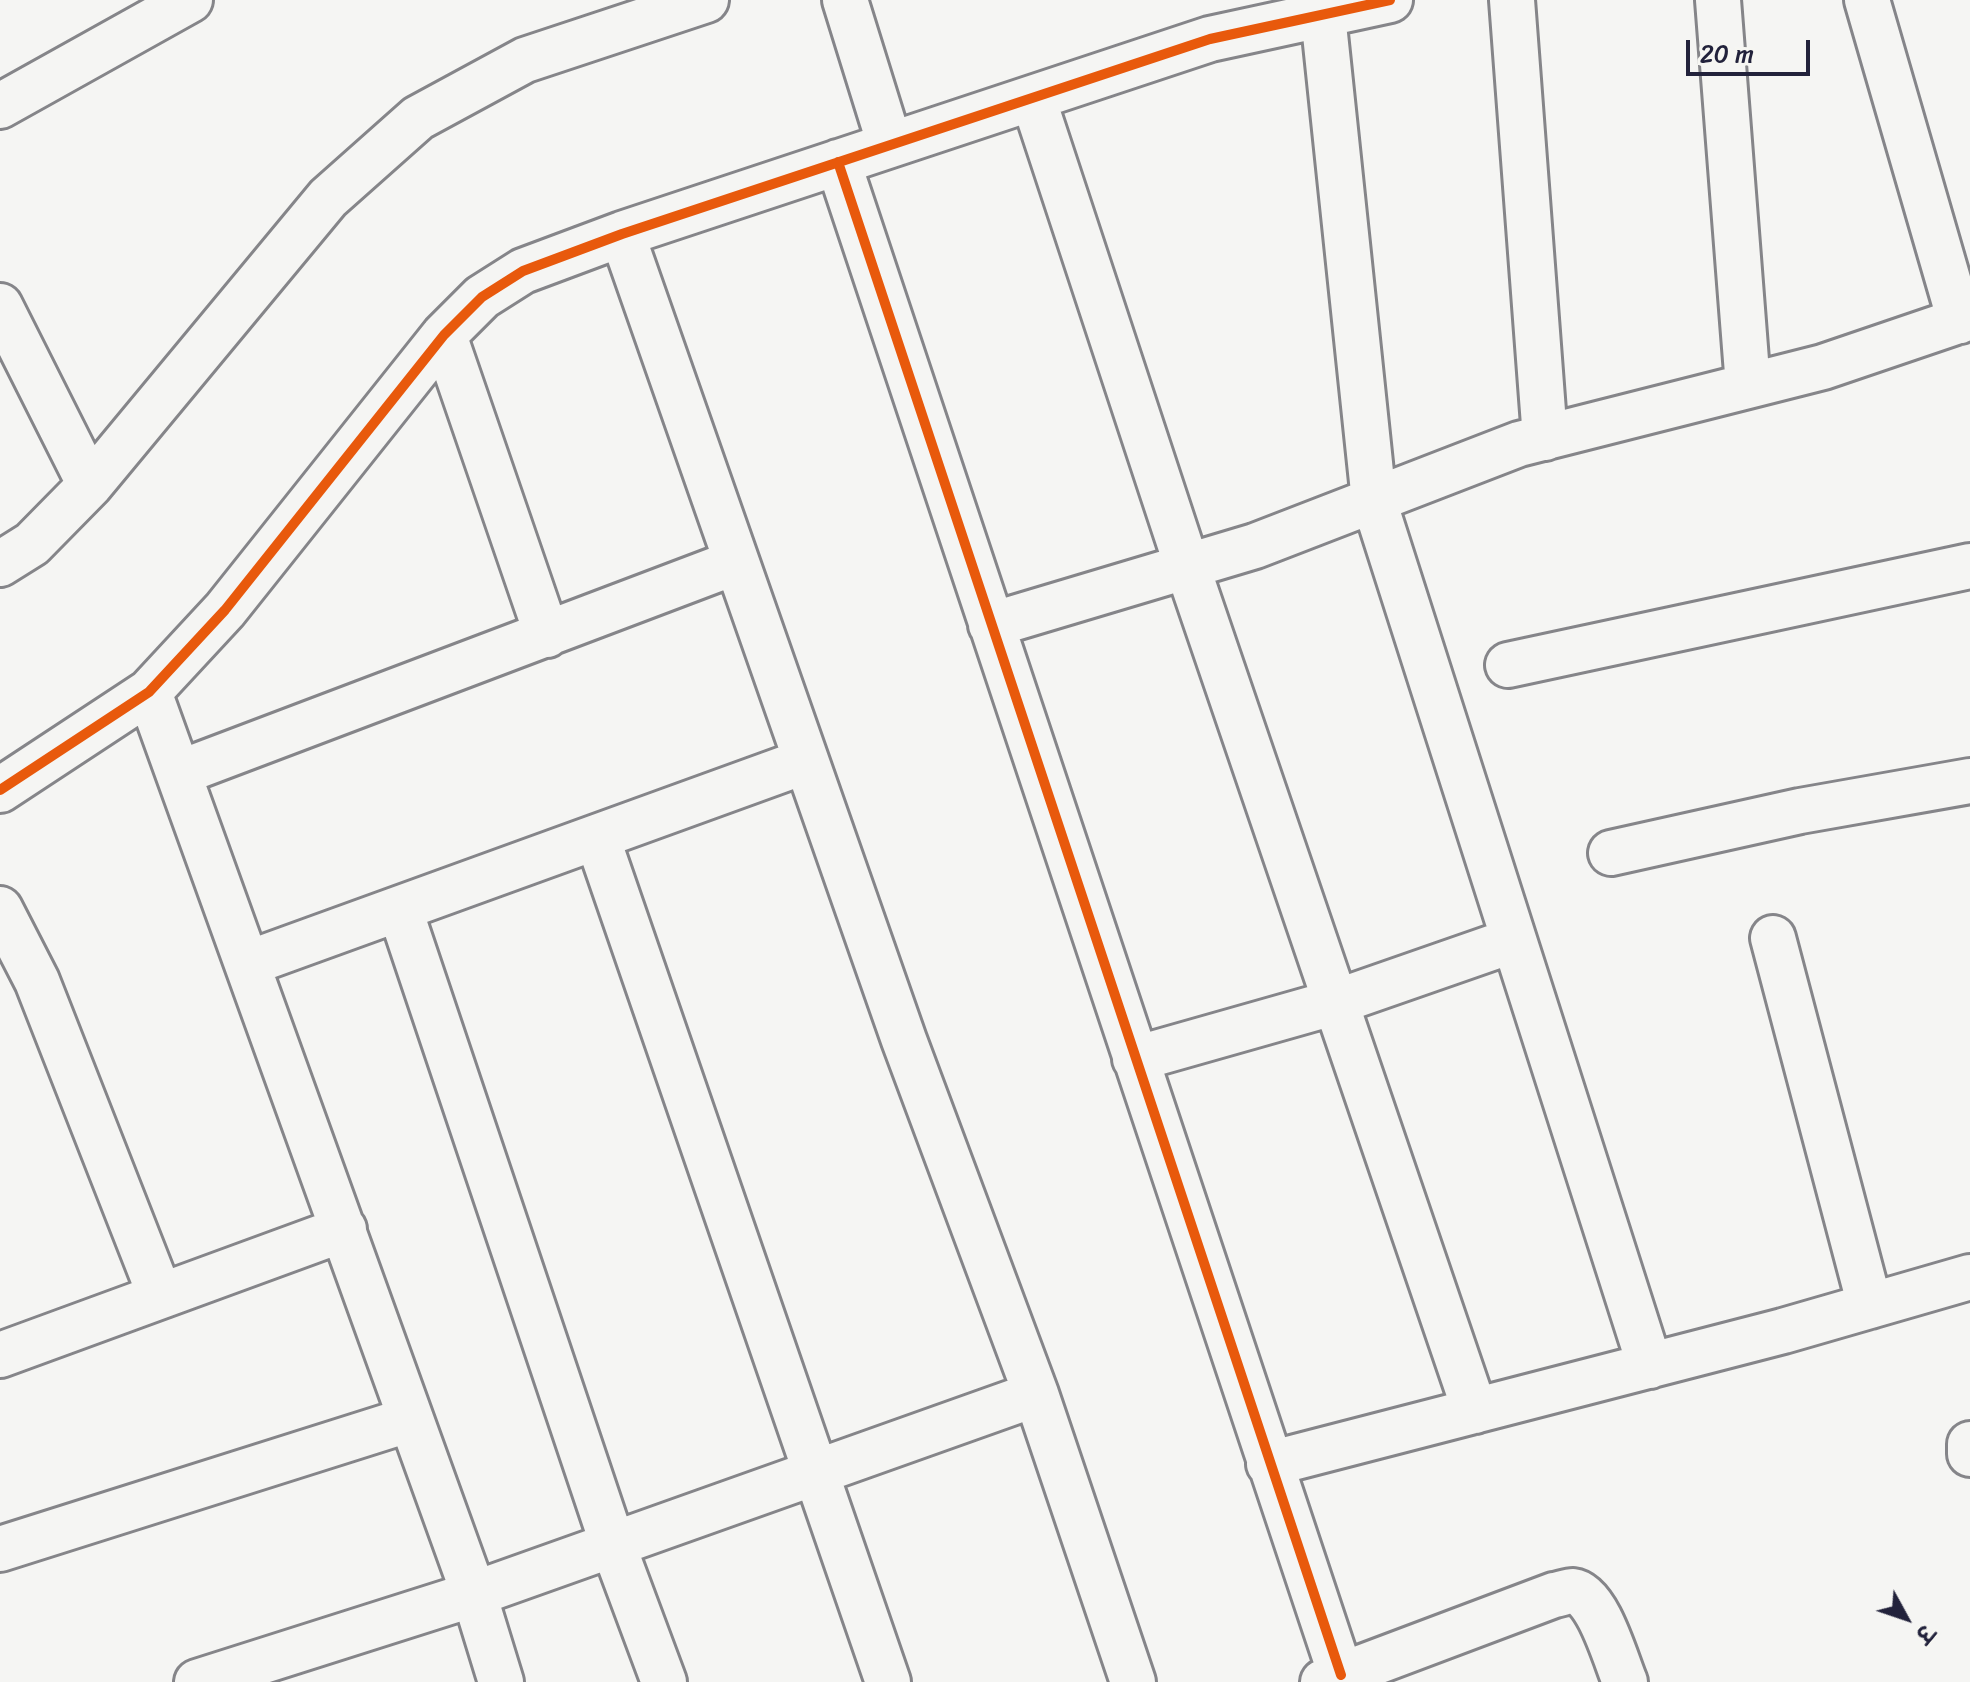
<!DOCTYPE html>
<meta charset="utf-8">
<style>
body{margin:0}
#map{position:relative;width:1970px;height:1682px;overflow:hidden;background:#f5f5f3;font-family:Sriracha,"Playpen Sans Deva",sans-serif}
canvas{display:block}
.north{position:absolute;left:1866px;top:1578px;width:80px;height:80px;-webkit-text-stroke:6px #f6f6f2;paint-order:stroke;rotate:130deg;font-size:22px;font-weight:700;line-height:32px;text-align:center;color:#22223b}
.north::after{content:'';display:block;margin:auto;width:28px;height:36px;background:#22223b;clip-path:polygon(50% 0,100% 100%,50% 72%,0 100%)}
.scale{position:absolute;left:1686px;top:40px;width:124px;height:36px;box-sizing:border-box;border:4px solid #22223b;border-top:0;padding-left:10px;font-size:24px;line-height:28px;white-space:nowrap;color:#22223b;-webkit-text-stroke:6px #f6f6f2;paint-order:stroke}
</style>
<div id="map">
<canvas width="1970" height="1682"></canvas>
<div class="north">उ</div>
<div class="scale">20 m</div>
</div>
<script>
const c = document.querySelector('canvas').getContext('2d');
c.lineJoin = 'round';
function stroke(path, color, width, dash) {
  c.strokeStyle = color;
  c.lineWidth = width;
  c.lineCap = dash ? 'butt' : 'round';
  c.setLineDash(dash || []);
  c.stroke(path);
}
const minor = new Path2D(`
 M845,0l45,145
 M1512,0l33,438
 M1718,0l30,386
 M1867,0l93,321
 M1323,15l51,486 276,865
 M1033,98l154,468 288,845
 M0,106l190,-106
 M838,162l503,1513
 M622,234l282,806 132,354 97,288
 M0,306l90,179
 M444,335l103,300
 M0,564l32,-20 58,-59 238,-287 90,-80 107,-58 181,-60
 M991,625l264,-79 264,-102 304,-77 147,-50
 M1508,665l462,-99
 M149,692l325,902 27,88
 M179,773l557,-211
 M0,790l149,-98 76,-82 219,-275 38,-38 41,-26 99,-37 588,-195 180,-39
 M597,837l291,845
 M1611,853l189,-42 170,-30
 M0,909l37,72 123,314
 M400,910l213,635 51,137
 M1773,938l97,368
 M249,963l557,-202
 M1135,1059l201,-57 178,-62
 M0,1355l344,-126
 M1970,1444v10
 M1269,1464l514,-133 187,-54
 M0,1549l411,-130
 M197,1682l277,-88 562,-200
 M1323,1682l231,-87c6,-1 14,-4 19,-4 25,3 43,70 52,91`);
stroke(minor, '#858589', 50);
stroke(minor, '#f5f5f3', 44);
stroke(new Path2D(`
 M838,162l503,1513
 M0,790l149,-98 76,-82 219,-275 38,-38 41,-26 99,-37 588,-195 180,-39`), '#e8590c', 10);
</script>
